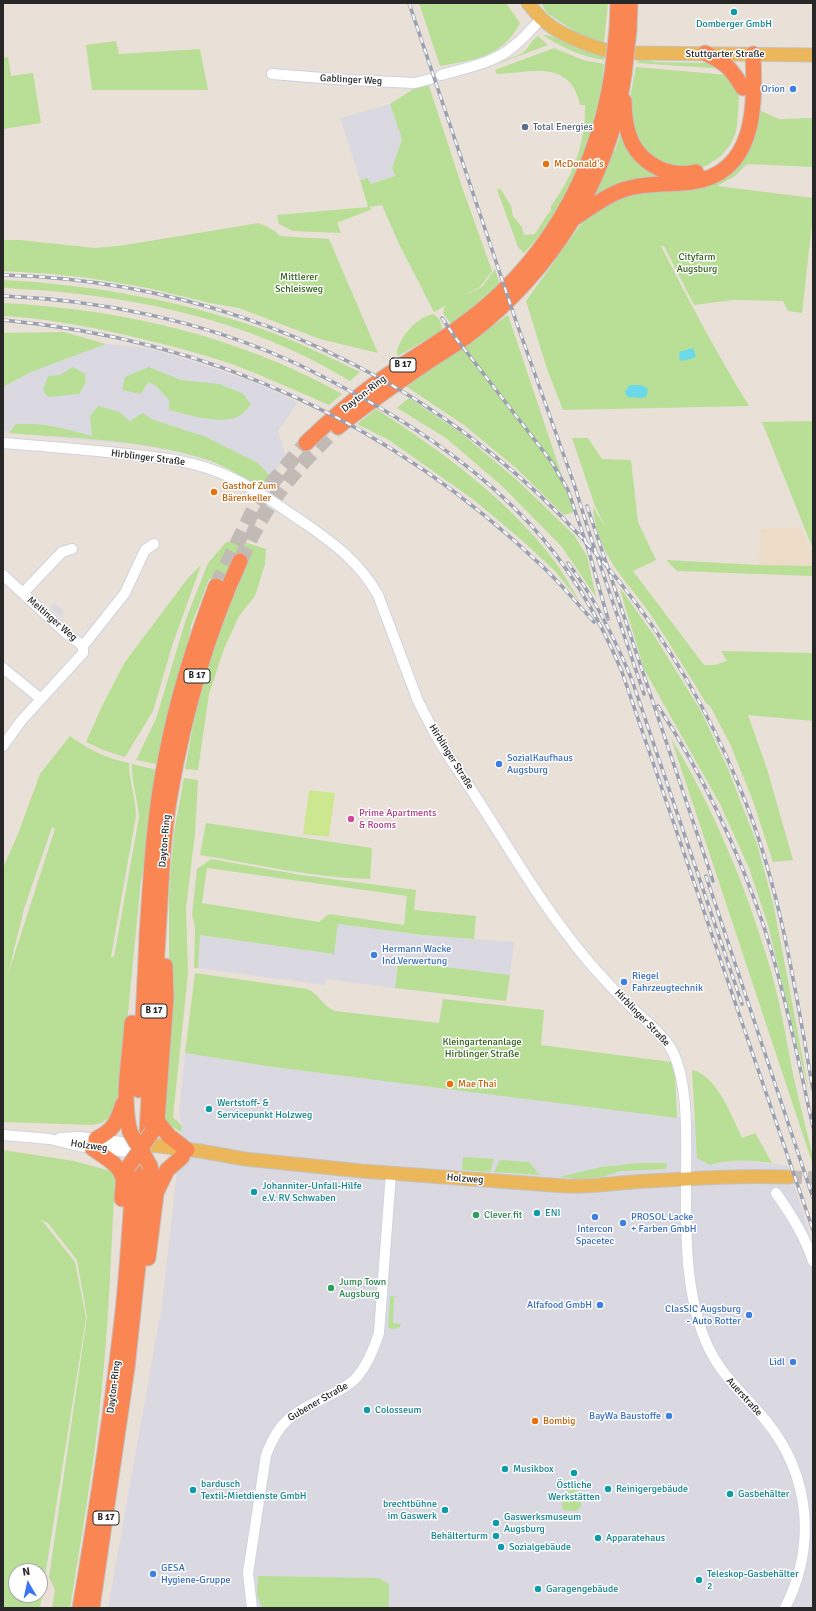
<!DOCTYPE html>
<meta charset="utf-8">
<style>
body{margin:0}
#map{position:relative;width:816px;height:1611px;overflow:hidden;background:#e9e0d8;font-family:Signika,sans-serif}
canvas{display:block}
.frame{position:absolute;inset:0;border:4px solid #272727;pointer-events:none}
.north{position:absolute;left:8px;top:1563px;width:40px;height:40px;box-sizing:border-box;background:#fff;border:1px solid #a9a9a9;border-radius:50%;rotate:351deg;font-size:11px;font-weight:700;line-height:16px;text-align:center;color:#272727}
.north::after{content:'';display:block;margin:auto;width:14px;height:18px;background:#3a75f4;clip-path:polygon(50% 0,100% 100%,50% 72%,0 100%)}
</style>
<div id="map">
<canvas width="816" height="1611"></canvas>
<div class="frame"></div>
<div class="north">N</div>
</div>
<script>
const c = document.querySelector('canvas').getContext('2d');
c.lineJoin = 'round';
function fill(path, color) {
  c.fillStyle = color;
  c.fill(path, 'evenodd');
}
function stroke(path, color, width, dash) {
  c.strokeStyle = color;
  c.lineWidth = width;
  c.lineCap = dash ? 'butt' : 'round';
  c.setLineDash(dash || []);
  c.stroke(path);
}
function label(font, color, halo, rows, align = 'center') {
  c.font = font + ' Signika,sans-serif';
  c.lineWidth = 3;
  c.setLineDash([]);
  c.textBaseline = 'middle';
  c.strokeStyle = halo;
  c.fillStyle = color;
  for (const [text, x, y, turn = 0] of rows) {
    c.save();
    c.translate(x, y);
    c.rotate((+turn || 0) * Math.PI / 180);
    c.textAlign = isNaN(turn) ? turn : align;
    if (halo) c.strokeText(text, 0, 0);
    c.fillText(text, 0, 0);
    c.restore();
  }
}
fill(new Path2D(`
 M390,104l12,35 -10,29 3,8 -24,8 -3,-6 -8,2 -20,-62z
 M106,344l41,4 51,15 55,19 45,20 -20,29 8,27 -16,18 -8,12 -27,-16 -24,-11 -33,-9 -39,-7 -130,-12 -6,-3v-43l28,-15z
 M54,603l11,9 -4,5 -11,-9z
 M338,924l85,11 91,7 -4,33 -113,-14 -2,27 -69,-9 -1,6 -127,-17 2,-33 134,19z
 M185,1053l88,14 423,53 2,38 12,7 11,-3 23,-2 44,6 25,79v363h-705l54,-303 20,-179 -3,-14z`), '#dad9e1');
fill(new Path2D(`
 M801,527l12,28v11l-54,-1 2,-36z`), '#ebdbc7');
fill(new Path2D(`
 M419,3h87l14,20c-17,34 -46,37 -80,43z
 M541,3h67l-4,40 -24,-8 -33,-22z
 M543,35c11,0 21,8 31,12 10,4 20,7 31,9l-1,4c-22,-3 -43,-13 -61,-25z
 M538,36l10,9 -51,19c6,-5 17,-6 25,-11 7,-4 9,-13 16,-17z
 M116,41l3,13 81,-5 8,41h-116l-6,-45z
 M554,48l29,12 21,4 -1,8h1l-9,54 -17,48 -8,10 -16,31 -19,26 -11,12 -6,-6 -21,-57 3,-2 11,18 2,10 9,11 2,8 11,-1 12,-19 4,-4v-5c22,-30 35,-63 34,-101h-5c-9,-45 -47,-33 -81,-31l-3,-1 -1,-3z
 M8,57l3,19 22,-3 8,50 -38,6v-71z
 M640,59l16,3 56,1 13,6 -88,-6z
 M636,67l91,8 12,14v6l-2,31 -2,9 -5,10 -9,11 -15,10 -15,3 -22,-2 -21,-12 -16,-26 -2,-13v-19z
 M747,71h3c-1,20 0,41 -5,61 -3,10 -9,21 -17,28 -29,28 -67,15 -101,24 -15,4 -28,12 -40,22l18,-39 10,-16 8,-25c3,10 6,21 14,30 30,32 84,25 103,-15 9,-21 7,-47 7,-70z
 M428,83l33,101 31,87 -12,16 -21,11 23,-11 13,-18 5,16 -17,15 -32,24 -8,-11 2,-7 -11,6 -35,-68 -17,-39 -13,2 3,2 -35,14 4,10 -48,-2 -14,-7 -2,-9 91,-8 -8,-27 8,-2 3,6 24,-8 -3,-8 10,-29 -12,-35 30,-19z
 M757,109l22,10 34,-1v49l-66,-3 -12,12 -18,10 96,12v17l-11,98 -14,-2 -5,-10 -50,-1 -39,5 -30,-59h-3c28,55 56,108 88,160l-186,4 -16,-41 -21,-68 60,-84 29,-20 99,-17z
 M259,223l16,8 5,5 49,3 49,114 -58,-14 -81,-31 -29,-5 -62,-15 -59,-10 -37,-4 -49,-3v-31h17l75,8 24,-2z
 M3,280c90,5 177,20 262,50 33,12 64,27 95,42l-10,9c-104,-64 -227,-88 -347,-93z
 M3,303c118,6 236,33 339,91l-13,11c-30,-13 -61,-27 -92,-39 -36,-13 -74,-22 -111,-31 -41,-9 -82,-17 -123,-19z
 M433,314c5,2 11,11 8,17l-43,25 -1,-2c1,-16 20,-37 36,-40z
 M508,315l66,197 -10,3 -48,-47 -52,-43 -60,-40z
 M64,332l42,12 -75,28 -28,15v-54z
 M73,367l12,7 1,8 -7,12 -31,3 -5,-7 5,-14 12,-1z
 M149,367l32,13 38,4 23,9 9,11c-2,3 -5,7 -8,9 -17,15 -55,1 -74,-3v-10l-13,-14 -8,-4 -7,12 -19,-4 3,-13z
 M409,398l52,35 57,48 56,54 13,21 9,41 -34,-50 -60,-61 -56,-48 -49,-30z
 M98,406l21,6 11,9 13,-8 8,6 55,18 52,26 12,13 -8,12c-16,-9 -33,-20 -51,-27 -60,-21 -138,-23 -202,-28l7,-9c26,-2 51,5 76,12l-2,-20z
 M376,409c66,42 133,91 180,154 9,13 16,26 24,39l-25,-31 -30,-28 -51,-43 -85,-60 -32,-16z
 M813,421v128l-51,-127z
 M572,438h16l14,21 29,1 7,62 18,38 -23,11 71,94h11l12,-4 -6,-10 92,2v68l-65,-6 19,54 26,91 -20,2 -20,-61 -23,-57 -20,-38 -4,-3c-18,-30 -36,-59 -55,-88 -26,-37 -54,-59 -58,-108l13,21 -11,-22z
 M226,542h18l22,7 -1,15 -10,32 -16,20 -15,33 -15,45 -11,76 -13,-1 13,-70 22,-68 28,-69 -14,-6 -12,29 -13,-6 -19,49 1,1 -35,135 -20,-4 20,-41 30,-100 22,-56z
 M666,560l93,5 54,1v10l-136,-5z
 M201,565l-28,78 -20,68 -28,46 -22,-7 -17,-8 17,-38 22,-42 63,-84z
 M621,589l34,48 46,74 27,58 29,75 17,63 36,190 -42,-172 -19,-57 -29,-64 -76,-135 -23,-76z
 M70,736c19,14 36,22 59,27 0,18 7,35 7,53l-25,141h3l25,-140c-1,-18 -8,-35 -7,-53l25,6 -9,78 -7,32 -18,184 -8,47 -6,7 -8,5 -9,2 -89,-3v-254l15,-34 22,-60zM52,827l3,2 -47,145 16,-65z
 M671,738c44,73 76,151 100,233 9,32 15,65 21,98 6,29 14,59 21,88v8z
 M184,778l14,2 -3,54 -9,74 2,66 -15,143 9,9 -1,6 -13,-8 -6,-7 7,-102v-124l5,-59z
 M206,823l166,25 -2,31c-57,-1 -114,-15 -170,-24z
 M211,859l90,16 115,15 -2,20 62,6 -2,23 -51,-4 -85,-11 -4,30 -134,-19 -2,33h-4l1,-40 -3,-14 5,-45zM207,868l200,28 -3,29 -75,-11 -10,8 -117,-19z
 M398,961l112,14 -4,26 -111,-13z
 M195,973l112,16c12,4 15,17 28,22l104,12 4,-24 101,11 -3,35 130,17 4,15 2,41 -404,-51 -88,-14z
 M692,1070c25,5 40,47 50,68l13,-5 17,30c-21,-3 -41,-4 -62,2l-13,-7z
 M3,1150l71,11 36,10 5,7c-4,72 -6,145 -14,217 -7,72 -20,142 -31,213h-18l3,-18 -6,-13 38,-260 -10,-57 -29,-37 -9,-4 5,4 31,39 11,56 -46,290h-37zM16,1571h24v24h-24z
 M463,1157l31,2 -4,13 -28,-2z
 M500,1160l29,2 11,13 -46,-3z
 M640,1163h27l-1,6 -45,2 -19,6 -24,2 -19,-2 42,-10z
 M391,1296l11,1h-8l-1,26 8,1 -1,3c-4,2 -9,3 -12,0l2,-29z
 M573,1489c9,2 8,11 8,18l-5,4 -12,-1 -2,-2v-10h4l1,-6z
 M258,1576l120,2 11,6v24h-127l-5,-13z`), '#b8df95');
fill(new Path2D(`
 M309,790l26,3 -6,44 -26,-3z`), '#cde791');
fill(new Path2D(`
 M693,348l3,8 -5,3 -11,2 -1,-9z
 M630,385h11l7,4 -1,6 -4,3 -16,-1 -2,-6z`), '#6cd9ea');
stroke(new Path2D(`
 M789,1177l24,1`), '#c2bbb5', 13, [13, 6]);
stroke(new Path2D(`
 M240,561c8,-17 16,-34 26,-50 20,-31 45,-58 72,-84
 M216,586l39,-79 17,-24 34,-40`), '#c2bbb5', 15, [15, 8]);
const minor = new Path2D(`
 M272,74l76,6 67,3 15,-4
 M441,75c24,-7 55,-12 74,-30 10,-8 18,-18 26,-26
 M3,443c38,3 76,6 114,10 40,4 79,7 115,25 26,12 50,30 74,46 30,21 54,39 72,71l40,106 18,35 15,24c42,59 76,124 121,181 17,23 37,44 58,65 13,13 30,25 40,41 22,35 15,111 16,152 0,43 1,89 15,130 14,43 39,60 66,93 44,55 49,125 18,186
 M3,575l63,58 17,13v7l-62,68 -18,25
 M23,593l39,-41 10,-3
 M83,646l42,-53 20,-43 9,-6
 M3,668l38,31
 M3,1135l47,4 28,7 51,6
 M60,1138l19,-1 51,6
 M776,1193c15,21 29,43 37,68
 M252,1608l-4,-35 18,-118c14,-37 28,-42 62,-59 10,-5 21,-10 29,-19 11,-13 17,-28 22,-44l12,-160`);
const major = new Path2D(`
 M528,3c4,5 8,10 13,15 15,15 44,26 64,32
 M637,53l176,2
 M151,1145l49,6 45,8 117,12 203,15c23,1 45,-2 67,-4 53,-3 104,-7 157,-5`);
const highway = new Path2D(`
 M617,29l1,-26
 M629,30l1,-27
 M705,53c22,11 25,14 38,35
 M624,101c0,14 2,29 8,42 12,23 39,35 64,29
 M576,217c14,-9 28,-20 44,-26 23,-9 48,-6 72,-9 65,-9 63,-78 61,-128
 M338,427c29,-24 60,-45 91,-66 12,-8 26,-16 38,-25 84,-64 142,-155 157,-261
 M306,443c22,-21 44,-41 69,-59 27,-20 56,-36 83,-56 86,-60 138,-151 154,-254
 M165,966l1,31 -9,124 12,15 18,14
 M139,1090c3,-52 6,-104 8,-156 4,-59 7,-119 19,-177 11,-59 29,-115 50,-171
 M130,1132c-9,-35 0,-73 2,-109
 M147,1132c4,-65 7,-131 11,-196 3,-47 4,-95 12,-141 14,-81 36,-160 70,-234
 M96,1139c18,-9 21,-17 27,-35
 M92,1148c11,8 29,17 31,31 1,6 -1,13 -1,20
 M156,1193l11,-23 15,-13
 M148,1258l8,-64 -6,-28
 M80,1608c17,-99 32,-198 43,-297 5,-49 8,-97 11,-146
 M92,1608l35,-240 12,-112 6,-90`);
stroke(minor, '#cdd3e0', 12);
stroke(major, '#c3c3c3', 15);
stroke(highway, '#c3c3c3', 17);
stroke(minor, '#fff', 10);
stroke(major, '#ecb75b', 13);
stroke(highway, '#f98653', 15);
const rail = new Path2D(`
 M409,3l107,318 58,163 14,45 56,165
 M3,275c328,9 614,210 737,513 40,96 55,200 73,302
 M3,296c96,4 195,24 283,63 28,12 55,27 82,42 59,33 115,73 161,122 40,43 71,96 93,149l191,558
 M442,318l13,19 96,124 17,29 21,62 19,67
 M3,320c209,20 388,102 540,247 18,17 34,36 51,55
 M587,506l126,375
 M568,563c27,35 47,76 64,117l110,324
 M658,706c45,69 80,143 106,221 21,65 34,133 49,200
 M706,876l107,322`);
stroke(rail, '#9ba1b1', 3.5);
stroke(rail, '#fff', 2, [6]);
const highwayBridge = new Path2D(`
 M612,74l5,-45
 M624,75l5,-45
 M130,1132l7,12
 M143,1145l9,-13
 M143,1153l7,13
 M128,1167l10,-14`);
stroke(highwayBridge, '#c3c3c3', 17, []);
stroke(highwayBridge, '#f98653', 15);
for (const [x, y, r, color] of [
 [734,12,4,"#0f9aa8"],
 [793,89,4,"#3f7fe0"],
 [525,127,4,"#5c6f8a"],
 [546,164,4,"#e8710a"],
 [214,492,4,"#e8710a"],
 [499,764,4,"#3f7fe0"],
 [351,819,4,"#d1479c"],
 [374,955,4,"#3f7fe0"],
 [624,982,4,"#3f7fe0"],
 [450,1084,4,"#e8710a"],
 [209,1109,4,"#0f9aa8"],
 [254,1192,4,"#0f9aa8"],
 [537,1213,4,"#0f9aa8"],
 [476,1215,4,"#2e9e5b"],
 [595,1217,4,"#3f7fe0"],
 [623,1223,4,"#3f7fe0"],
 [331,1288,4,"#2e9e5b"],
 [600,1305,4,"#3f7fe0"],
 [749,1315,4,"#3f7fe0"],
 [793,1362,4,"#3f7fe0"],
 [367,1410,4,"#0f9aa8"],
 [669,1416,4,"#3f7fe0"],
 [535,1421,4,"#e8710a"],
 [505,1469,4,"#0f9aa8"],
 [574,1473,4,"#0f9aa8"],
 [608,1489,4,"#0f9aa8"],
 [193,1490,4,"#0f9aa8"],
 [730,1494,4,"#0f9aa8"],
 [445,1510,4,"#0f9aa8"],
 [496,1523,4,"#0f9aa8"],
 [496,1536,4,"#0f9aa8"],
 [598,1538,4,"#0f9aa8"],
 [501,1547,4,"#0f9aa8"],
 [153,1574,4,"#3f7fe0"],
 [699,1580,4,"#0f9aa8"],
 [538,1589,4,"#0f9aa8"]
]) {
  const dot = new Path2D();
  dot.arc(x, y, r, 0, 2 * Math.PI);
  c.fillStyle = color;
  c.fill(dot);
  stroke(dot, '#fff', 1.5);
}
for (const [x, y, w] of [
 [403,365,26],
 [197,676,26],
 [154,1011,26],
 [106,1518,26]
]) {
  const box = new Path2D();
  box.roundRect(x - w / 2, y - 7, w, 14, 3);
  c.fillStyle = '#fff';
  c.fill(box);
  stroke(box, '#272727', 1);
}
label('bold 9px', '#272727', null, [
 ["B 17",403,365],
 ["B 17",197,676],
 ["B 17",154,1011],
 ["B 17",106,1518]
]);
label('10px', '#0d838f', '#fff', [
 ["Domberger GmbH",734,24,"center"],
 ["Wertstoff- &",217,1103],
 ["Servicepunkt Holzweg",217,1115],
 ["Johanniter-Unfall-Hilfe",262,1186],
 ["e.V. RV Schwaben",262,1198],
 ["ENI",545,1213],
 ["Colosseum",375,1410],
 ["Musikbox",513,1469],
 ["bardusch",201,1484],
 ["Textil-Mietdienste GmbH",201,1496],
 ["Östliche",574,1485,"center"],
 ["Werkstätten",574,1497,"center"],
 ["Reinigergebäude",616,1489],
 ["Gasbehälter",738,1494],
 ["brechtbühne",437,1504,"right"],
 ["im Gaswerk",437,1516,"right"],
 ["Gaswerksmuseum",504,1517],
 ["Augsburg",504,1529],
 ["Behälterturm",488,1536,"right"],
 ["Apparatehaus",606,1538],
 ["Sozialgebäude",509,1547],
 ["Teleskop-Gasbehälter",707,1574],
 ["2",707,1586],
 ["Garagengebäude",546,1589]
], 'left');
label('10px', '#272727', '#fff', [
 ["Stuttgarter Straße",725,54],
 ["Gablinger Weg",351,80,3],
 ["Dayton-Ring",364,394,-38],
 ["Hirblinger Straße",148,458,7],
 ["Meitinger Weg",52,619,41],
 ["Hirblinger Straße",451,757,58],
 ["Dayton-Ring",165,841,-85],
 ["Hirblinger Straße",642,1018,46],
 ["Holzweg",89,1146,8],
 ["Holzweg",465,1179,4],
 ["Dayton-Ring",114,1387,-83],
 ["Auerstraße",744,1397,48],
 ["Gubener Straße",318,1402,-30]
]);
label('10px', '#366cbe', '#fff', [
 ["Orion",785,89],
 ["SozialKaufhaus",507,758,"left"],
 ["Augsburg",507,770,"left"],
 ["Hermann Wacke",382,949,"left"],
 ["Ind.Verwertung",382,961,"left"],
 ["Riegel",632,976,"left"],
 ["Fahrzeugtechnik",632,988,"left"],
 ["PROSOL Lacke",631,1217,"left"],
 ["+ Farben GmbH",631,1229,"left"],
 ["Intercon",595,1229,"center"],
 ["Spacetec",595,1241,"center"],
 ["Alfafood GmbH",592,1305],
 ["ClasSIC Augsburg",741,1309],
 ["- Auto Rotter",741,1321],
 ["Lidl",785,1362],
 ["BayWa Baustoffe",661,1416],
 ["GESA",161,1568,"left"],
 ["Hygiene-Gruppe",161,1580,"left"]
], 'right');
label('10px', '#4e5e75', '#fff', [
 ["Total Energies",533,127]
], 'left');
label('10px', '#c56008', '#fff', [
 ["McDonald's",554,164],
 ["Gasthof Zum",222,486],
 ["Bärenkeller",222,498],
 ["Mae Thai",458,1084],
 ["Bombig",543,1421]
], 'left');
label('10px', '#32601b', '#fff', [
 ["Cityfarm",697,257],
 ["Augsburg",697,269],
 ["Mittlerer",299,277],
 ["Schleisweg",299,289],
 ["Kleingartenanlage",482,1042],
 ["Hirblinger Straße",482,1054]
]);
label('10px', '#b23c85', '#fff', [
 ["Prime Apartments",359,813],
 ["& Rooms",359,825]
], 'left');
label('10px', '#27864d', '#fff', [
 ["Clever fit",484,1215],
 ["Jump Town",339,1282],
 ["Augsburg",339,1294]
], 'left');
</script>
